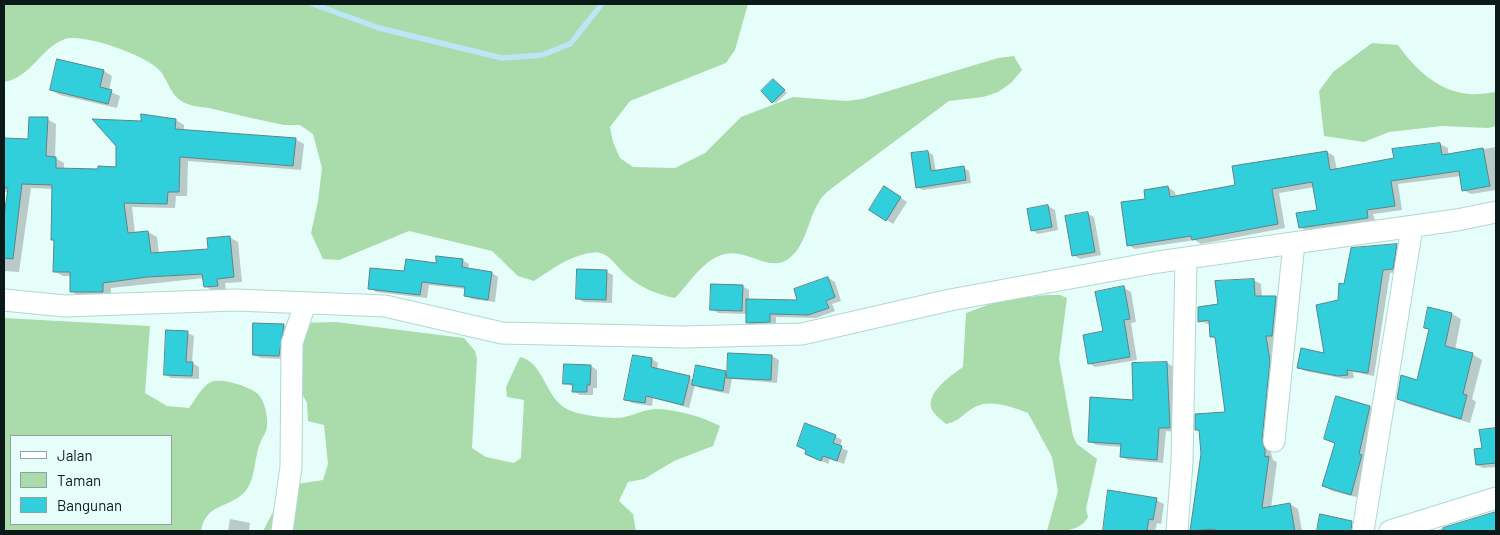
<!DOCTYPE html>
<style>
body{margin:0}
#map{position:relative;width:1500px;height:535px;overflow:hidden;background:#e6fefa;font-family:Barlow,sans-serif}
canvas{display:block}
.frame{position:absolute;inset:0;border:5px solid #0b1a18;pointer-events:none}
.legend{position:absolute;left:10px;top:435px;width:162px;height:90px;box-sizing:border-box;background:#e6fefa;border:1px solid #8ea3a0;margin:0;padding:6px 9px;list-style:none;font-size:15px;color:#0b1a18}
.legend li{display:flex;align-items:center;gap:10px;height:25px}
.legend b{width:25px;border:1px solid #8ea3a0}
</style>
<div id="map">
<canvas width="1500" height="535"></canvas>
<div class="frame"></div>
<ul class="legend">
<li><b style="height:6px;background:#fff"></b>Jalan</li>
<li><b style="height:14px;background:#aadbab"></b>Taman</li>
<li><b style="height:14px;background:#30cfdb"></b>Bangunan</li>
</ul>
</div>
<script>
const c = document.querySelector('canvas').getContext('2d');
c.lineJoin = 'round';
function fill(path, color) {
  c.fillStyle = color;
  c.fill(path, 'evenodd');
}
function stroke(path, color, width, dash) {
  c.strokeStyle = color;
  c.lineWidth = width;
  c.lineCap = dash ? 'butt' : 'round';
  c.setLineDash(dash || []);
  c.stroke(path);
}
fill(new Path2D(`
 M4,4h744l-13,46 -9,13 -96,38 -20,26 3,15 7,16 13,9 42,1 30,-15 36,-36 52,-20 53,4 16,-2 136,-41 16,-2 8,14 -11,13 -13,9 -15,5 -34,4 -117,87c-5,4 -10,8 -13,14 -12,18 -13,48 -34,59 -19,10 -43,-16 -66,-5 -18,7 -31,29 -44,42 -17,-3 -36,-11 -49,-23 -17,-16 -19,-29 -48,-19 -16,5 -30,16 -44,25l-16,-5 -26,-25 -83,-20 -70,29 -16,-1 -12,-26 7,-32 4,-33 -9,-34 -13,-9h-16c-25,-5 -50,-11 -75,-17 -8,-1 -19,-2 -26,-6 -12,-6 -15,-21 -22,-30 -12,-16 -77,-39 -96,-33 -25,9 -34,39 -61,43z
 M1372,43l26,2c17,24 40,46 71,49 8,1 19,-1 27,-2v34l-8,2 -46,-2 -53,6 -25,10 -40,-6 -5,-45 14,-19z
 M1047,295h13l7,3 -8,61 14,77 4,8 20,15 -11,50 2,8c-8,15 -26,14 -41,14l11,-40 -6,-34 -24,-44c-17,-7 -41,-16 -58,-3 -9,6 -12,12 -24,14 -4,-4 -9,-7 -12,-11 -13,-17 16,-37 29,-46l3,-54 35,-13z
 M4,318l146,8 -5,67 22,13 22,2c6,-8 13,-22 22,-26 10,-5 40,5 47,12 7,7 10,24 9,33 -1,6 -4,9 -6,14 -7,15 -5,35 -14,48 -14,20 -41,12 -46,42h-197zM171,436v88h-160v-88z
 M336,322l128,16 11,13 2,8 -5,89 14,9 28,6 7,-5 3,-58 -17,-3 -1,-10 14,-30c24,5 25,41 47,52 10,6 46,11 57,8 11,-2 21,-8 33,-8 21,1 44,7 63,17l-7,20 -39,15 -30,18 -16,3 -9,19 14,13 3,17h-373l11,-21 13,-11 10,-15 26,-4 5,-16 -4,-39 -16,-4 -1,-18 -12,-22 4,-58z`), '#aadbab');
fill(new Path2D(`
 M104,71l8,5 -3,15 11,5 -3,12 -57,-13 -9,-5z
 M776,82l11,11 -11,10 -3,-1z
 M143,116l33,4 8,5v6l111,8 9,5 -3,26 -113,-9 -1,35h-11l-1,12 -43,-1 3,27 13,-2 9,5 2,17 50,-4 20,-13 9,5 4,40 -17,1 1,7 -13,1 -8,-5 -1,-8 -93,10v8h-32l-8,-5v-15h-8l-9,-5 1,-29 -3,-2 1,-51 -22,-1 -12,84 -15,-1v-46l5,-33h-5v-52l25,1 18,-22 9,5 -1,34 9,5v6l35,1 18,-2 25,-46z
 M1440,144l8,4v7l48,-8v43l-25,4 -8,-4 -2,-14 -63,8 4,26 -29,4 2,7 -68,10 -7,-4 18,-16 -3,-24 -36,6 6,35 -84,16 -6,-4 -60,9 -7,-4 18,-45 22,-13 7,5 1,5 61,-11 90,-34 7,4 3,14 58,-11 14,-11z
 M928,152l5,3 3,17 28,-4 5,3 2,12 -48,7 -6,-3z
 M891,191l16,11 -14,22 -22,-14z
 M1048,206l7,4 3,20 -20,4 -6,-4z
 M1088,214l6,3 7,38 -21,4 -7,-4z
 M1396,245l7,4 -4,23 -9,1 -16,103 -21,-4 1,6 -8,1 -41,-8 -7,-4 28,-12 19,-70z
 M462,260l7,4 -1,5 24,4 6,4 -3,25 -23,-3 -7,-4 1,-6 -37,-4 -2,13 -51,-6 -6,-4 35,-15z
 M607,272l6,3 -1,28 -28,-1 -7,-4z
 M828,278l7,4 6,19 -9,3 3,7 -19,7 -40,-1v8l-23,1 -6,-4v-8l-29,-1 -6,-4 30,-23 7,4v10l50,1z
 M1253,280l8,4 1,13h14l8,5 -4,38h-7l4,26 -8,79 4,15 4,2 -6,46 19,-4 8,5 4,22h-111l11,-77 -1,-22 -5,-3 31,-16 -11,-74 -5,-3 -1,-11 -10,-4z
 M1124,288l7,4 5,30 -5,1 6,37 -42,7 -6,-4z
 M1429,309l23,5 9,5 -6,31 17,4 10,6 -10,39 4,3 -6,21 -62,-19 -10,-6 20,-17 12,-51 -5,-2z
 M283,325l7,4 -4,30 -25,-1 -7,-3z
 M187,333l7,3 -2,27 7,4v12l-28,-1 -6,-4z
 M772,356l7,4 -2,23 -45,-4 -3,15 -29,-6 -5,-3 -6,23 -36,-10 -1,8 -20,-3 -7,-4 27,-40 6,4 -1,6 38,11 2,-13 32,7z
 M1167,363l7,4 2,65 -10,-1 -3,32 -35,-3 -6,-3v-10l-26,-2 -7,-4 45,-40z
 M591,366l6,4v18h-4v7h-13l-7,-4 1,-4 -10,-4z
 M1337,398l33,9 8,5 -18,86 -28,-7 -8,-5 11,-42 -10,-5z
 M1496,429v38l-13,1 -6,-3 6,-16 -2,-18z
 M835,436l7,4 -2,7 8,4 -4,13 -14,-5 -2,5 -22,-10 1,-4z
 M1109,492l47,8 8,4 -3,20 -4,-1 -2,8h-51z
 M1496,512v19h-61z
 M1321,516l25,5 7,4 -2,6h-33z
 M230,519l20,4 -1,8h-21z`), '#0003');
stroke(new Path2D(`
 M313,4l66,24 123,30 40,-3 28,-11 32,-40`), '#bae6f5', 5.5);
const building = new Path2D(`
 M57,59l47,11 -4,17 12,3 -4,14 -58,-14z
 M773,79l12,11 -13,13 -11,-12z
 M141,114l35,5 -1,10 121,9 -3,28 -113,-9 -1,35h-11l-1,12 -43,-1 4,30 20,-2 3,22 57,-4 -1,-11 23,-2 4,41 -17,2 1,7 -14,1 -2,-13 -55,3 -44,6v9h-33v-20h-17l1,-32h-3l1,-55 -30,-1 -9,75 -9,-1v-42l4,-28h-4v-50l24,1 1,-22h19l-2,39 10,1v11l42,1v-3l18,1v-21l-24,-27 49,2z
 M1440,143l2,12 41,-7 7,38 -28,5 -3,-20 -68,10 4,25 -28,4 1,8 -69,10 -3,-15 21,-3 -5,-28 -40,7 6,35 -86,16 -1,-4 -64,10 -6,-44 24,-3 -1,-9 24,-4 2,11 65,-12 -3,-19 95,-15 3,19 64,-12 -2,-9z
 M928,151l3,20 33,-5 2,14 -50,8 -5,-35z
 M884,186l17,11 -15,24 -17,-11z
 M1048,205l4,22 -21,4 -4,-22z
 M1088,212l7,40 -23,4 -7,-40z
 M1397,244l-4,25 -10,1 -15,103 -21,-3 1,5 -10,1 -41,-8 4,-20 23,5 -8,-48 22,-5 1,-17 5,1 7,-36z
 M436,256l27,3 -1,8 30,5 -4,28 -24,-4 1,-9 -43,-5 -2,13 -52,-6 2,-21 34,3 2,-12 30,4z
 M577,269l30,1 -1,30 -30,-1z
 M828,277l7,20 -9,4 3,7 -21,7 -38,-1v8l-24,1v-24l51,1 -3,-11z
 M1254,279l1,17h21l-4,40h-6l4,25 -8,79 3,10v7l4,-1 -7,52 28,-5 5,28h-78l-3,-2 -24,2 11,-77 -2,-24h-4v-16l30,-2 -10,-75h-5l-1,-17 -11,2v-15l20,-3 -3,-23z
 M711,284l32,1 -1,26 -32,-1z
 M1124,286l6,33 -6,1 6,37 -42,7 -5,-29 20,-4 -8,-39z
 M1428,307l24,6 -7,33 28,7 -10,41 4,1 -6,24 -64,-20 4,-24 16,5 12,-51 -5,-1z
 M253,323l31,1 -5,32 -26,-1z
 M166,330l22,1 -2,31h7l-1,14 -28,-1z
 M728,353l44,2 -1,25 -44,-2z
 M633,355l19,3 -1,9 39,9 -7,29 -37,-9 -1,7 -21,-3z
 M1167,362l3,66h-11l-2,32 -37,-3 1,-13 -33,-2 2,-45 43,3 -1,-37z
 M564,364l27,1 -1,20h-3v7h-15l1,-8h-10z
 M696,365l30,6 -3,20 -31,-6z
 M1336,396l34,10 -11,48 3,1 -11,40 -29,-9 13,-43 -11,-4z
 M805,423l31,12 -3,8 9,3 -5,15 -14,-5 -2,5 -16,-7 1,-4 -9,-4z
 M1496,428v35l-20,2 -2,-16 8,-1 -3,-18z
 M1108,490l49,8 -4,22 -4,-1 -2,12h-44z
 M1496,512v19h-53v-3z
 M1320,514l32,7 -1,10h-34z`);
fill(building, '#30cfdb');
stroke(building, '#5e8488', 1);
const minor = new Path2D(`
 M4,300l61,6 171,-6 149,6 117,27 182,4 118,-3 148,-34 208,-38 299,-42 39,-8
 M1274,441l20,-198
 M282,531l9,-64 1,-124 13,-39
 M1177,531l5,-69 4,-204
 M1363,531l49,-304
 M1390,531l106,-33`);
stroke(minor, '#b0d8d1', 23);
stroke(minor, '#fff', 21);
</script>
